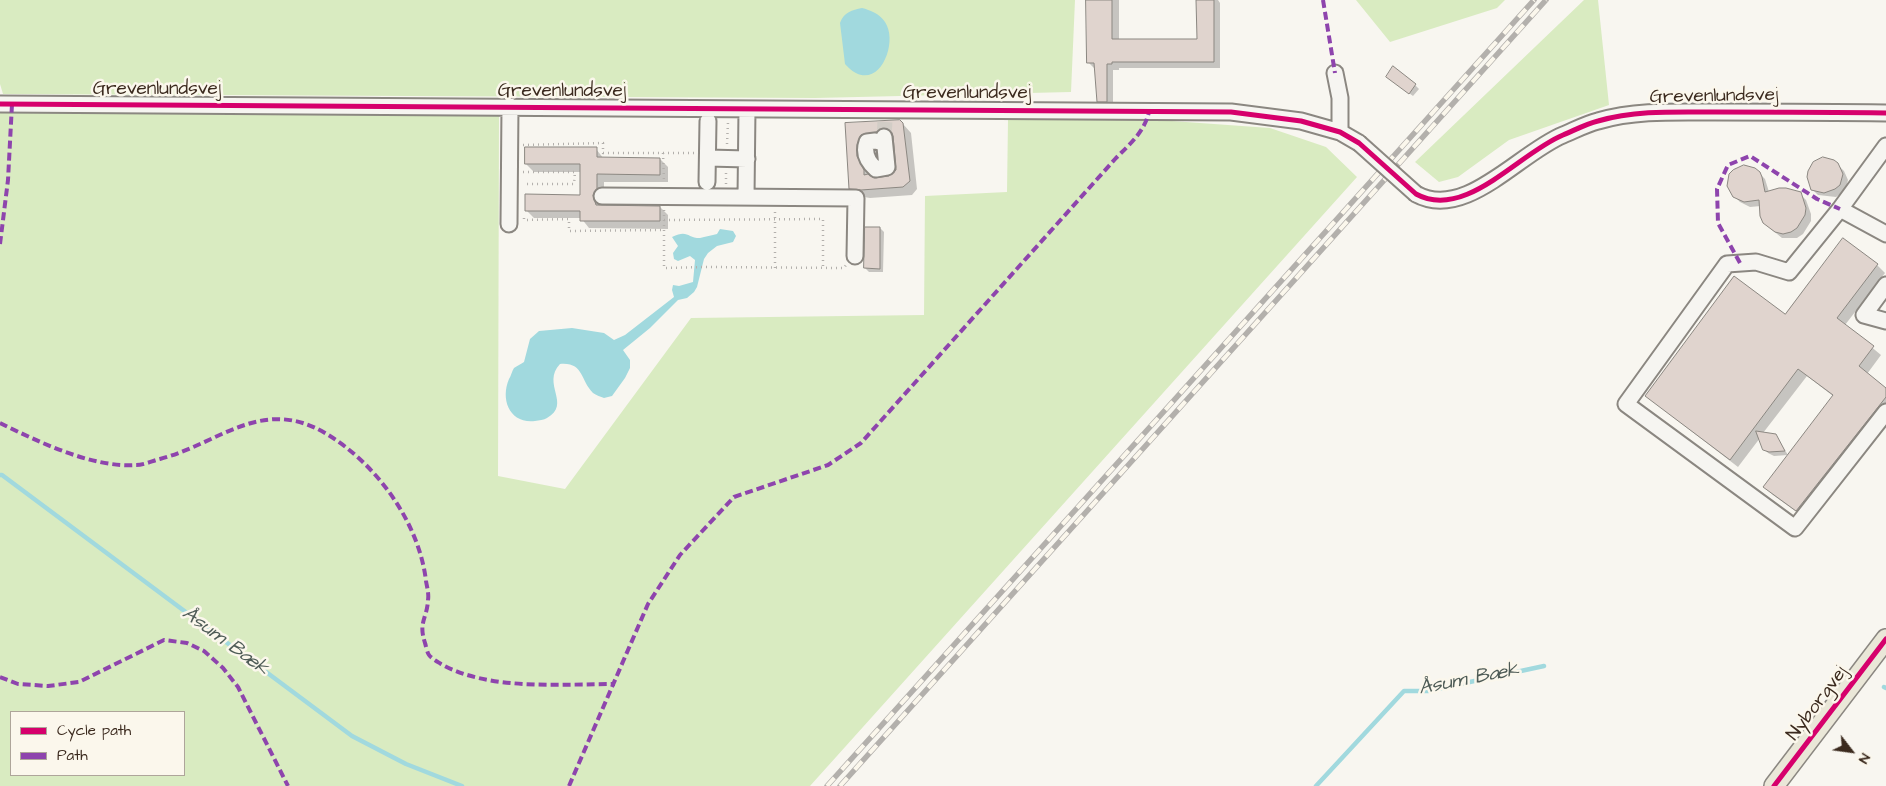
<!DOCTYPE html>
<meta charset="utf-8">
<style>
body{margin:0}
#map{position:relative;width:1886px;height:786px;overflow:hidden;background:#f8f6f0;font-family:"Architects Daughter",sans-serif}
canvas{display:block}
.legend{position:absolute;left:10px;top:711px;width:175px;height:65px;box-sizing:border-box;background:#fbf7ec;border:1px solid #aea59a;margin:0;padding:6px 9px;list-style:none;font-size:15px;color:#3b2a1e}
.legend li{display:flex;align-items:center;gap:10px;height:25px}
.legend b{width:25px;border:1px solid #aea59a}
.north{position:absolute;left:1826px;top:726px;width:50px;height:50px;-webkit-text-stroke:4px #fbf7ec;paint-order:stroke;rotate:120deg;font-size:14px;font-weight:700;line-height:20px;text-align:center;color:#3b2a1e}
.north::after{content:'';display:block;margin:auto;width:18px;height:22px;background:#3b2a1e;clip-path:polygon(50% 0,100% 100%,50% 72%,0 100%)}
</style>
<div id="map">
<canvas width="1886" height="786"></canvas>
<ul class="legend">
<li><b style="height:6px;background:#d6006c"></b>Cycle path</li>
<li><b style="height:6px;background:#8e44ad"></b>Path</li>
</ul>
<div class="north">N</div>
</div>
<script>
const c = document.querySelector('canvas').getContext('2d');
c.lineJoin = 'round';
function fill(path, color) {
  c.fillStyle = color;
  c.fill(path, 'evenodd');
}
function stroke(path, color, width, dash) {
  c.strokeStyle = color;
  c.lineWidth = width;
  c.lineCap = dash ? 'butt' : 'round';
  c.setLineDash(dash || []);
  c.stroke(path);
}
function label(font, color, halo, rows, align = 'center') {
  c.font = font + ' "Architects Daughter",sans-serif';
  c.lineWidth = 5;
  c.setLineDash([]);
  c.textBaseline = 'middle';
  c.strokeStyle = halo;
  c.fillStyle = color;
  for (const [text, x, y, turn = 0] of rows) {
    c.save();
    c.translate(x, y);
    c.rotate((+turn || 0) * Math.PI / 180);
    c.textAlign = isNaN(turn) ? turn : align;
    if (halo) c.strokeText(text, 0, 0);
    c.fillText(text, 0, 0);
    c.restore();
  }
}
fill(new Path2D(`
 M0,0h1075l-4,92 -256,6 -812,-4 -3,-10z
 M1356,0h149l-8,8 -107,34z
 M1584,0h14l11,105 -100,35 -51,37 -19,5 -24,-20z
 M42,111l457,4 -1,361 67,13 126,-171 233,-3 1,-119 82,-4 1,-72h150l112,8 56,19 31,30 -547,609h-810v-673zM11,712h173v63h-173z`), '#d9ebc1');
fill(new Path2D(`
 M862,8c8,2 18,6 23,14 15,22 -9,77 -40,42l-5,-41c4,-11 12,-13 22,-15z
 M720,229l13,2 3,5 -3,6 -16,4 -9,7 -4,6 -7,28 -3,5 -7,6 -9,2 -28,28 -27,22 7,10v8l-5,10 -13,18 -8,2c-3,-1 -8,-3 -11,-5 -13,-13 -9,-31 -33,-29 -19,20 12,40 -13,54 -3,2 -8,2 -12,3 -25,3 -35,-21 -26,-42 2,-3 3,-8 5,-11 3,-2 7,-4 10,-6l6,-23 9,-8 33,-3 32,5 10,7 11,-5 49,-38 -2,-7 1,-5 6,1 14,-4 2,-22 -5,-4 -12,5 -4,-2 -1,-6 5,-7 -6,-9c16,-8 15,1 28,1 5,-1 12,-3 17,-4z`), '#a1d9de');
fill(new Path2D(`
 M1087,0h32v40h79l-1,-40h21l2,3v65h-101v2h-6v38h-8l-7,-7 -2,-31 -7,-7z
 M1391,80l24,5 4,4 -6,7z
 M846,124h57l8,9 6,56 -5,6 -42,3 -12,-2 -8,-8zM891,135l4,1 2,36 -7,5 -12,3 -9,-3 -5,-13 9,-24z
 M596,149l8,10h56l8,8v15h-64v15l-4,7 1,3h59l8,8v14l-79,-1 -8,-10h-47l-8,-8 55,-14 1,-24h-48l-8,-8z
 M1837,164l7,7 4,9 -3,11 -9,6 -18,-2 -6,-6z
 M1755,169l10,10 4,13 31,2 6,6 5,14v7l-8,13 -6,4h-15l-11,-9 -10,-23 -11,1 -10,-5 -6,-6z
 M880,228l4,4 -1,40h-14l-4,-4z
 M1877,265l8,8 -40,52 36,30 -14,19 19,15v25l-81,104 -32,-23 -8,-8 68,-91 -26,-20 -44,57 12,2 13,20 -14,1 -6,-3 -4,-4 -4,-11 -22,29 -83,-64 -8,-7z`), '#0003');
stroke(new Path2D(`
 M0,475h2l350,261 54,28 56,22
 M1884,687l2,1
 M1316,786l88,-95h24l116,-25`), '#a1d9de', 4.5);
const building = new Path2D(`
 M1086,0h26v39h85l-1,-39h18v62h-102v2h-5v38h-10l-3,-39h-7z
 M1393,66l23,18 -7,10 -23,-17z
 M900,120l3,3 7,58 -7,6 -42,3 -12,-1 -4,-66zM883,128l5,1 5,7 3,34 -7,6 -15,2 -6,-4 -4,1v-5l-7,-14v-11l4,-10 15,-3z
 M525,147h72v10l63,1v17l-63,-1v15l-4,6 3,10 64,1v15h-80v-10h-55v-17l55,1v-31h-55z
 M1823,157l11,3 4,3 5,11 -3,11 -5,4 -11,4 -13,-3 -4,-13 1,-6 5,-9z
 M1744,165l11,3 5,4 2,5 3,15 14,-4h7l15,4 5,16 -1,7 -8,13 -6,4 -8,2 -8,-2 -12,-9 -3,-7 -1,-16 -15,2 -11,-5 -6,-11 2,-12 4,-4z
 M865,227h15v42l-16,-1z
 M1843,238l35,26 -41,54 37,28 -15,20 27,22v9l-90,114 -33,-24 70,-92 -35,-26 -68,91 -85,-64 89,-120 51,38z
 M1756,431l20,3 9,17 -16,1 -6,-2z`);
fill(building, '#e0d4ce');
stroke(building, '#8b8781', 1);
stroke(new Path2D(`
 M884,137l1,-16`), '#d2cdc6', 15, [15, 8]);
const minor = new Path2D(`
 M1335,73l5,25v34
 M0,104l1231,8 70,9 39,11 19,11
 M884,137l3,30 -11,2c-8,-7 -13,-16 -9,-27l8,-1 9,2
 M1886,146l-46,63 -51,63 -33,-10 -29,2 -101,140 169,124 91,-116
 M708,158l39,1
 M707,182l1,-61
 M1416,194c49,27 103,-41 147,-59 12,-5 23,-11 35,-14 38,-11 78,-9 117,-9 57,0 114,0 171,1
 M602,196l254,2 -1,58
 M746,197l1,-88
 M1840,209l46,25
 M509,224l1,-118
 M1886,285l-22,30 22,6`);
const major = new Path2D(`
 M1774,786l112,-147`);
stroke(minor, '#8b8781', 19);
stroke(major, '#8b8781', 22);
stroke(new Path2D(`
 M727,144l1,-22
 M523,145l80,-2v10h60l1,29
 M663,153h31
 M523,172h52l-1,12h-50
 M726,184v-12
 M664,210v58l41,-1 139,1 2,-3
 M775,212v56
 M524,218v2l45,-1v12l95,-1
 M664,220l159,-1v49`), '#b3b0ac', 2.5, [1, 4]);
stroke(minor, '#f6f5f1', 15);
stroke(major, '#eae7d8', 19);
const rail = new Path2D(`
 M827,786l707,-786
 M840,786l706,-786`);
stroke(rail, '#b3b0ac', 5.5);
stroke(rail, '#fbf7ec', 4, [11]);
const minorBridge = new Path2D(`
 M1359,143l57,51`);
stroke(minorBridge, '#8b8781', 19, []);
stroke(minorBridge, '#f6f5f1', 15);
stroke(new Path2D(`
 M1323,0l12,73
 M0,244l8,-64 4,-76
 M1740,263l-22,-40 -1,-34 11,-24 22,-9 67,43 23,10
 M0,423c39,19 92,45 136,42 8,0 16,-4 24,-6 60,-16 102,-63 165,-26 51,30 94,89 101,148 1,6 3,13 2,19 -1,19 -10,22 -3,43 1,3 2,9 4,12 2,3 9,7 12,9 48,27 120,20 174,20
 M0,677l18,7 30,2 31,-4 85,-42 23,3 17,8 19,17 15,19 50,99
 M569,786l79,-182 32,-49 54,-58 94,-32 33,-22 255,-285c15,-15 28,-26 33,-46`), '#8e44ad', 4, [8, 4]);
stroke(new Path2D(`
 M0,104l1231,8 70,9 39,11 19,11 57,51c49,27 103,-41 147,-59 12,-5 23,-11 35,-14 38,-11 78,-9 117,-9 57,0 114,0 171,1
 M1774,786l112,-147`), '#d6006c', 5);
label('19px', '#3b2a1e', '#fbf7ec', [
 ["Grevenlundsvej",157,90],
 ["Grevenlundsvej",562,92],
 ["Grevenlundsvej",967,94],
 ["Grevenlundsvej",1714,97,-1],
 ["Nyborgvej",1818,704,-53]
]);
label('italic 20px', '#4e5b56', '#fbf7ec', [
 ["Åsum Bæk",225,642,36],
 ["Åsum Bæk",1469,680,-11]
]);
</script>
